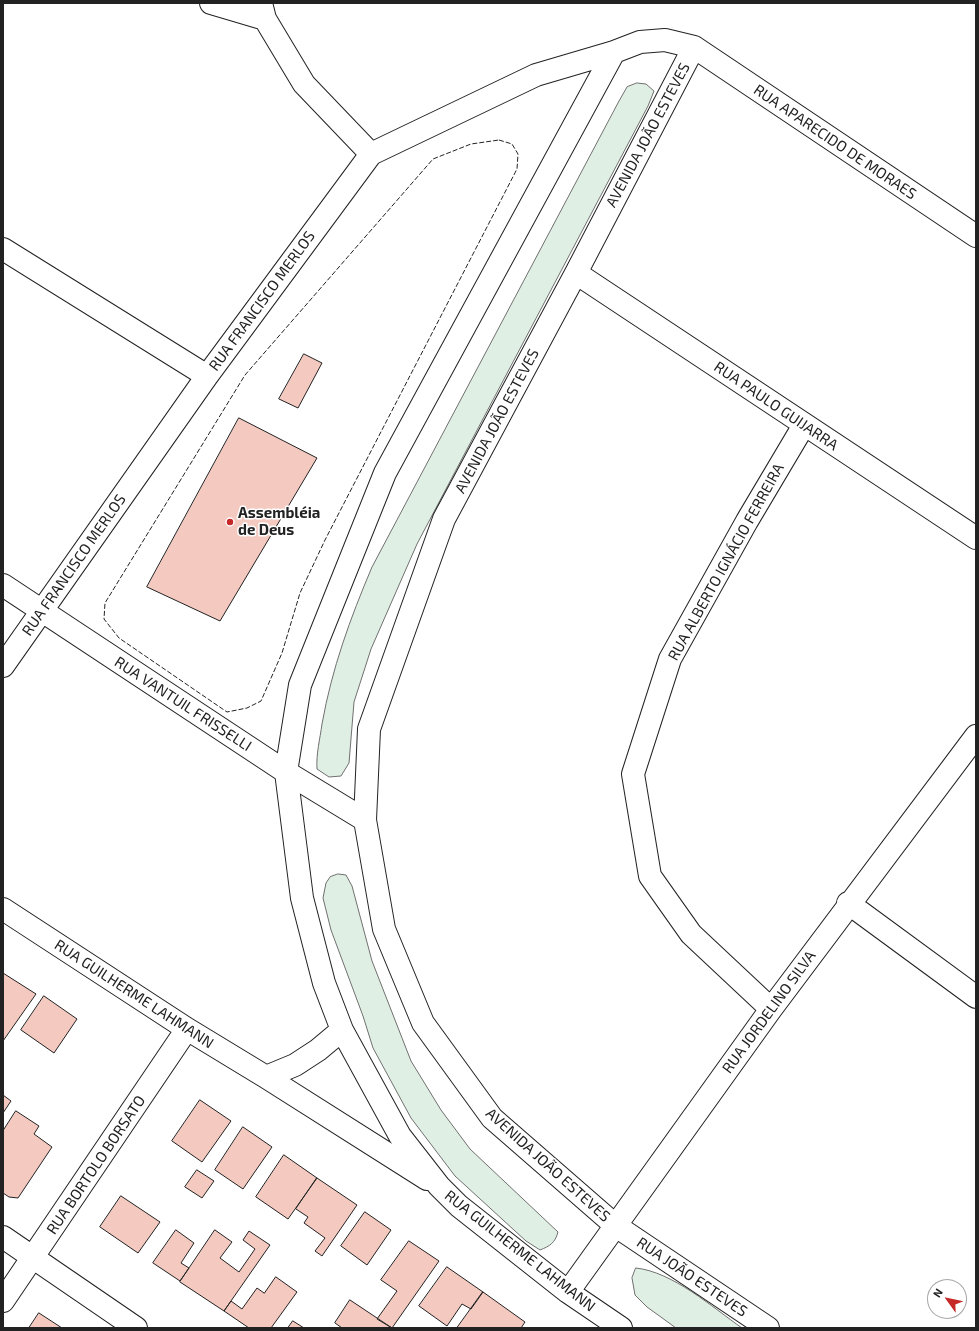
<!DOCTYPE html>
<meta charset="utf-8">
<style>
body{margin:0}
#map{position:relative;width:979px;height:1331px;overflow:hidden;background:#fff;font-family:"Exo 2",sans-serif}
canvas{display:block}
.frame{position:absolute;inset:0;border:4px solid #222;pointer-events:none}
.north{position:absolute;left:927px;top:1279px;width:40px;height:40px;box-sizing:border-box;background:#fff;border:1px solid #a7a7a7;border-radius:50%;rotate:303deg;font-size:11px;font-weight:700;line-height:16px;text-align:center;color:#222}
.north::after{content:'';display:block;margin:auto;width:14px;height:18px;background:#c62828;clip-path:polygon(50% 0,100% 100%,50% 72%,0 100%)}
</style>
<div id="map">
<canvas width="979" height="1331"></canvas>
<div class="frame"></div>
<div class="north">N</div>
</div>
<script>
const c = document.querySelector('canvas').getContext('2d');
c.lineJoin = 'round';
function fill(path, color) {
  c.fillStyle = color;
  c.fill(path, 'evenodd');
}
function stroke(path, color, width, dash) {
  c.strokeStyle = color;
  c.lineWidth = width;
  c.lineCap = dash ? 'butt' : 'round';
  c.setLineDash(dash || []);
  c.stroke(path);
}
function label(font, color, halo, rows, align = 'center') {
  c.font = font + ' "Exo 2",sans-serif';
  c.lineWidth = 3;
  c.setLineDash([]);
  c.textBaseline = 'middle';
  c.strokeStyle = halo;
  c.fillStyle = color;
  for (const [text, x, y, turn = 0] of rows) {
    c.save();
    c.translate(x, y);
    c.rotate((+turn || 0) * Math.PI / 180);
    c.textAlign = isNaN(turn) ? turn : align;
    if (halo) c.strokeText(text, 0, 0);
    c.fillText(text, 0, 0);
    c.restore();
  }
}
const green = new Path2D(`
 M637,83l9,1 8,7 -6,15 -231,438 -46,105 -17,53 -5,61 -8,13 -12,1 -12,-8c-1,-15 3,-30 5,-45 10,-56 28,-105 50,-157l247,-466 8,-14z
 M338,874l8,1 6,11 20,75 39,100 30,49 29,39 88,83c-3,11 -8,14 -18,18l-14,-9 -71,-65 -44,-58 -38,-70 -10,-32 -32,-86 -8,-32 3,-15 4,-6z
 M636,1268c37,4 76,39 106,60h-66l-29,-21 -12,-12 -3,-17z`);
fill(green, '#e0efe3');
stroke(green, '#6f6f6f', 1);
const building = new Path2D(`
 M304,354l18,9 -24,45 -19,-9z
 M239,418l78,40 -97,163 -73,-34z
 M3,973l33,21 -33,47z
 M44,996l33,23 -23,34 -33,-23z
 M3,1095l8,6 -8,12z
 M200,1100l31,21 -29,41 -30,-21z
 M16,1111l23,15 -5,8 18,13 -34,51 -9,-1 -6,-4v-62z
 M243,1127l29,20 -29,42 -28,-19z
 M284,1155l33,23 -29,41 -32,-22z
 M197,1170l17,11 -12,17 -17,-11z
 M317,1178l40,27 -35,51 -7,-5 10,-13 -21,-15 4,-6 -12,-8z
 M121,1196l39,26 -22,31 -38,-26z
 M365,1212l26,18 -24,35 -26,-19z
 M176,1230l18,13 -13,20 8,5 -9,13 -27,-18z
 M215,1230l17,12 -12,16 19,14 16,-23 -12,-9 6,-9 21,14 -46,66 -44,-29z
 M409,1241l30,20 -47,67 -15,-9 20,-28 -16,-11z
 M447,1267l36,25 -12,17 -9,-5 -15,22 -28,-20z
 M276,1277l21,15 -26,36h-22l-25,-17 7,-10 11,8 15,-21 7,5z
 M483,1292l42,30 -4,6h-64z
 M350,1300l42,28h-50l-7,-5z
 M39,1313l23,15h-33z
 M293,1321l11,7h-16z`);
fill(building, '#f3c9c0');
stroke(building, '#222', 1);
const minor = new Path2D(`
 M211,3l54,16
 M261,3l4,16 39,65 67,70
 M694,47l-118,226 -132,246 -75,210 -4,91 19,109 39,94 69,95 124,108 152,102
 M614,52l-229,421 -85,212 -14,87 16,126 22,85 18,47 58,106 39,50 20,20 109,86 53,36
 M3,249l204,127
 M576,273l400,265
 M3,585l283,187 79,48
 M3,666l204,-290 164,-222 165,-79 78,-23 26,-10 25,-2 29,7 282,189
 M848,903l128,94
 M3,909l184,120 79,48 161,102
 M771,1009l-80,-75 -41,-58 -17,-102 37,-115 77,-138 57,-96
 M266,1077l29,-12 23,-15 24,-20
 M3,1237l133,91
 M568,1292l203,-283 205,-273
 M3,1301l184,-272`);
stroke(minor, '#222', 24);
stroke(minor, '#fff', 22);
stroke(new Path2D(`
 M499,140l13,4 6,10 -1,15 -192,371 -25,53 -18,60 -21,48 -14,7 -20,4 -108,-74 -15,-19 1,-16 140,-228 188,-216 38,-15z`), '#222', 1, [5, 2]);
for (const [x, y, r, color] of [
 [230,522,4,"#c62828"]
]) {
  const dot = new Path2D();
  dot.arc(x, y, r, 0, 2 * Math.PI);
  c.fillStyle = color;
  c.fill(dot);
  stroke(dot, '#fff', 1.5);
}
label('15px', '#222', '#fff', [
 ["AVENIDA JOÃO ESTEVES",648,135,-62],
 ["RUA APARECIDO DE MORAES",835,142,34],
 ["RUA FRANCISCO MERLOS",262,301,-54],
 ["RUA PAULO GUIJARRA",776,406,34],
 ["AVENIDA JOÃO ESTEVES",497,421,-62],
 ["RUA ALBERTO IGNÁCIO FERREIRA",726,562,-61],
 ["RUA FRANCISCO MERLOS",74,565,-55],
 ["RUA VANTUIL FRISSELLI",183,704,33],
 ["RUA GUILHERME LAHMANN",134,994,33],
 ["RUA JORDELINO SILVA",769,1012,-54],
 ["RUA BORTOLO BORSATO",96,1165,-56],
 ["AVENIDA JOÃO ESTEVES",548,1165,42],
 ["RUA GUILHERME LAHMANN",520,1251,38],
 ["RUA JOÃO ESTEVES",692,1277,34]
]);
label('bold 15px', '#222', '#fff', [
 ["Assembléia",238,513],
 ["de Deus",238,530]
], 'left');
</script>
